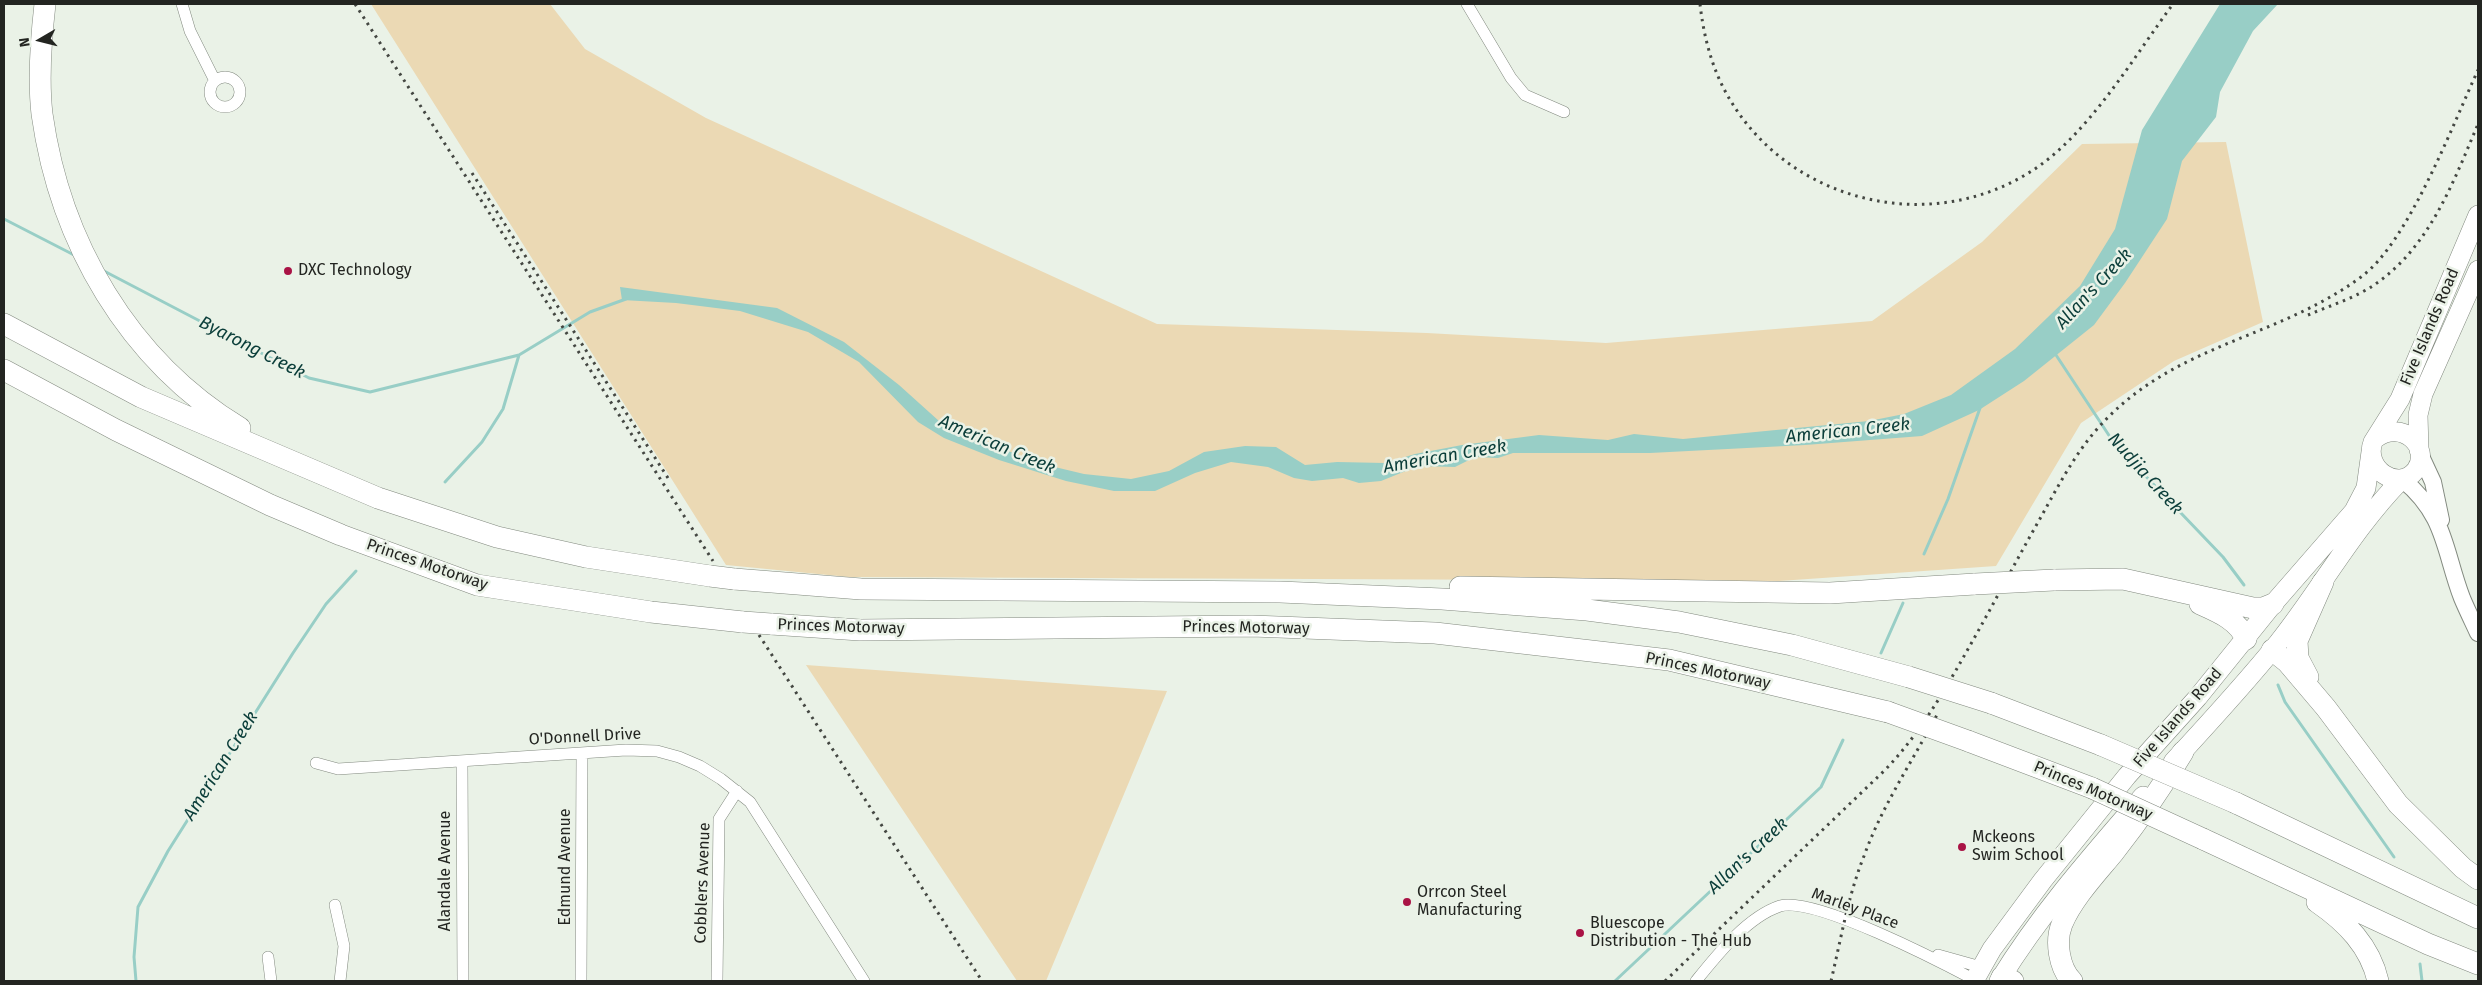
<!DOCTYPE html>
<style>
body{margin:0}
#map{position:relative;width:2482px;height:985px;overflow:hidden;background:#eaf2e7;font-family:"Fira Sans",sans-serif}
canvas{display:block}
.frame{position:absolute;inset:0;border:5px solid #232521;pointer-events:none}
.north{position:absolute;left:15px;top:15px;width:50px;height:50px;-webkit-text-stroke:4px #eaf2e7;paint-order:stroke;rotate:262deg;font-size:14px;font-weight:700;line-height:20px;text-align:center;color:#232521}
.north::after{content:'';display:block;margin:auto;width:18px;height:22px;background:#232521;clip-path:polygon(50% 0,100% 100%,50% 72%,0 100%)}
</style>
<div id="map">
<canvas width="2482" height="985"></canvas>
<div class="frame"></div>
<div class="north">N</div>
</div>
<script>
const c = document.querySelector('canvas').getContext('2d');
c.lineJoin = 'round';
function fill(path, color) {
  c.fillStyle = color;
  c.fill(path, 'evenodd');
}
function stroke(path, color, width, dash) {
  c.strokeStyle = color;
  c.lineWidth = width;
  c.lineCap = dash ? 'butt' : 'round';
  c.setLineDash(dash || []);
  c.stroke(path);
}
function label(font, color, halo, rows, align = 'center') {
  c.font = font + ' "Fira Sans",sans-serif';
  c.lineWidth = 5;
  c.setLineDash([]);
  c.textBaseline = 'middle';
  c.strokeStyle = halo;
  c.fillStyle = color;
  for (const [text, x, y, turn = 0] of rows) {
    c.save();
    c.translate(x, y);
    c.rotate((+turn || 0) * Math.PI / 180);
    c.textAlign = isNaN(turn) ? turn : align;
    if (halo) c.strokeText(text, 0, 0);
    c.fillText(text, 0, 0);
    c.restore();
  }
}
fill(new Path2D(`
 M371,4h179l35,45 121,69 451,206 270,9 179,10 266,-22 110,-79 100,-98 144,-2 37,180 -89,39 -93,62 -85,143 -217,15 -930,-4 -123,-12z
 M806,665l361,26 -121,290h-29z`), '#ebd9b4');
fill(new Path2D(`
 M2220,4h58l-25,27 -33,61 -4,25 -34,44 -15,58 -42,64 -31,42 -70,56 -45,29 -57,26 -117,9 -155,8h-137l-15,5 -23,-1 -20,10 -37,-1 -37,15 -22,2 -16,-5 -31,3 -18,-3 -26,-11 -37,-5 -36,11 -40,18h-41l-48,-10 -67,-21 -55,-22 -26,-16 -59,-60 -51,-30 -68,-21 -64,-8 -54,-3 -2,-13 157,21 67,34 55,43 40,36 95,41 50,12 47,5 38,-8 35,-19 41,-6 31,1 29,18 32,-3 48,1 30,-9 47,-9 77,-10 69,5 26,-6 49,5 186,-18 35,-7 47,-19 64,-46 65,-63 35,-57 27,-99z`), '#98cec6');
stroke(new Path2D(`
 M4,219l72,37
 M104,271l205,107 61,14 149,-37
 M2056,355l58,88 109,114 21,28
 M445,482l37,-40 21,-33 16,-54 71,-43 36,-13
 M1924,554l24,-55 32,-91
 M1881,653l22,-50
 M2278,685l7,17 109,155
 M2420,964l2,17
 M136,981l-2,-24 4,-50 30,-56 125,-198 33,-49 30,-33
 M1615,981l206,-194 22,-47`), '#98cec6', 3);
const minor = new Path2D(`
 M182,4l8,27 25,50
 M1467,4l44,74 14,17 39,17
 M210 92a15 15 0 1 1 30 0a15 15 0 1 1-30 0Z
 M462,761l1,220
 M316,763l22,6 288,-19 31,1 22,6 21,9 21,13 29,23 114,179
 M335,905l9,41 -4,35
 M1938,955l43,12
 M268,957l3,24
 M581,981l1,-228
 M717,981l2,-162 18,-28
 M1696,981c21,-26 51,-64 84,-75 34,-10 161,56 195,74`);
const secondary = new Path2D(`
 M2420,454l13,28 8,38
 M2403,480c43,35 41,71 59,118 5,12 11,24 16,35`);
const primary = new Path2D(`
 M2376,438c26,-19 56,9 40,32 -18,23 -53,-2 -43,-28l27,-43 78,-184
 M2419,450l-1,-35 5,-21 55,-124
 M2173,762c36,-39 72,-78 105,-119 43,-54 75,-114 123,-163
 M1974,981l18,-32 51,-69 84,-104 71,-79 75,-93 81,-93 12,-23 5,-36
 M1999,981c41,-67 93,-126 144,-185`);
const motorway = new Path2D(`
 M45,4c-4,35 -7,75 -3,110 18,128 86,246 198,314
 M4,324l137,73 237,101 119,39 89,20 124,19
 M4,370l112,60 154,75 71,30 136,50 174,27 92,10
 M734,579l127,10 419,3 162,7 145,11 92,12 113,23 117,32
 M2054,580l69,-1 130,29h10l10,-4
 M1460,587l370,6 145,-9
 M2200,604c18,8 38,16 46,35
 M771,624l89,6 392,-4 183,7 234,27 219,52
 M2272,650l15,12 39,46 72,96 65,64 15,11
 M2308,677l-10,-19 -1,-17 26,-59
 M1991,703l110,42
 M1968,741l124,47
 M2236,803l242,115
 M2203,839l225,105 50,20
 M2317,902c29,20 53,44 61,79
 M2002,977l11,4
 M2072,981c-13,-13 -17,-40 -10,-57 11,-26 34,-50 52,-72 25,-32 48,-65 69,-100`);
stroke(minor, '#82897f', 12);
stroke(secondary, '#82897f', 18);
stroke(primary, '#82897f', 20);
stroke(motorway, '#82897f', 22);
stroke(minor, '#fff', 11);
stroke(secondary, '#fff', 16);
stroke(primary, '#fff', 19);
stroke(motorway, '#fff', 21);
stroke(new Path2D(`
 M355,4l358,557
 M1700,4c4,35 13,69 32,99 62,100 198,132 298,69 57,-35 103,-114 143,-168
 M472,173l196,305
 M2308,315c21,-9 47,-17 66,-30 55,-37 79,-102 104,-161
 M759,635l223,346
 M1665,981l219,-210c37,-38 62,-83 88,-129 22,-39 43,-79 65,-118 17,-30 33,-62 55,-89 76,-92 181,-93 269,-158 47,-34 92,-153 117,-207
 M1831,981c10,-42 17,-85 33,-125 18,-50 49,-96 74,-143`), '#444742', 3, [2.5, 5]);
const motorwayBridge = new Path2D(`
 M710,576l24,3
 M1975,584l79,-4
 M743,622l28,2
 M1909,677l82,26
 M1888,712l80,29
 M2101,745l135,58
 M2092,788l111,51`);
stroke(motorwayBridge, '#82897f', 22, []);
stroke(motorwayBridge, '#fff', 21);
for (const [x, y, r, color] of [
 [288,271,5,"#a91345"],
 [1962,847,5,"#a91345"],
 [1407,902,5,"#a91345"],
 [1580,933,5,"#a91345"]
]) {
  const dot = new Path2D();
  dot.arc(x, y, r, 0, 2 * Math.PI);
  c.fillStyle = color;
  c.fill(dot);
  stroke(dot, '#eaf2e7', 2);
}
label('16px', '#232521', '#eaf2e7', [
 ["DXC Technology",298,271],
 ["Mckeons",1972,838],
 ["Swim School",1972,856],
 ["Orrcon Steel",1417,893],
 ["Manufacturing",1417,911],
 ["Bluescope",1590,924],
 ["Distribution - The Hub",1590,942]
], 'left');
label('16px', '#232521', '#eaf2e7', [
 ["Five Islands Road",2430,327,-67],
 ["Princes Motorway",427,565,19],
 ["Princes Motorway",841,627,2],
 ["Princes Motorway",1246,628,1],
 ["Princes Motorway",1708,671,12],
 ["Five Islands Road",2178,718,-49],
 ["O'Donnell Drive",585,737,-3],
 ["Princes Motorway",2093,791,23],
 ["Edmund Avenue",566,867,-90],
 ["Alandale Avenue",446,871,-90],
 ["Cobblers Avenue",703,883,-88],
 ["Marley Place",1855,909,20]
]);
label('italic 18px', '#0a3d39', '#eaf2e7', [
 ["Allan's Creek",2094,289,-47],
 ["Byarong Creek",252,348,27],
 ["American Creek",1848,431,-6],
 ["American Creek",997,445,23],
 ["American Creek",1445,457,-10],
 ["Nudjia Creek",2145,474,48],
 ["American Creek",221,766,-58],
 ["Allan's Creek",1748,856,-43]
]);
</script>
